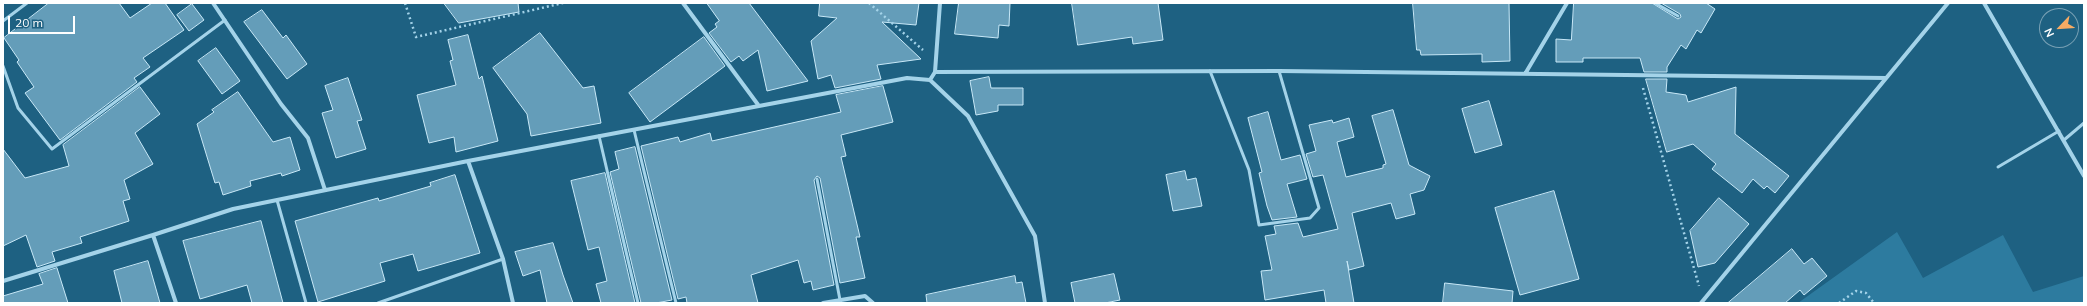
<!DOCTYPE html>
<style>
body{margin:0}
#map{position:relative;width:2087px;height:306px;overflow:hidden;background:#1e6182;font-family:Mulish,sans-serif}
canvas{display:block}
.frame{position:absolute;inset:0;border:4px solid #fff;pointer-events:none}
.north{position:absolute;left:2039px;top:8px;width:40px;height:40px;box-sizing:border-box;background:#1e6182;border:1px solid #78a0b4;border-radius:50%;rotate:245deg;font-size:11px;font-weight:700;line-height:16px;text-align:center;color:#fff}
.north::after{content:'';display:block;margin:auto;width:14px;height:18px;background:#f8ab63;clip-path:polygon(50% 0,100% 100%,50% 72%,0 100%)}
.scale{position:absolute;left:8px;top:16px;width:67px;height:18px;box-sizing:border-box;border:2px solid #fff;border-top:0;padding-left:5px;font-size:12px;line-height:14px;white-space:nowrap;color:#fff;-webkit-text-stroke:3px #1e6182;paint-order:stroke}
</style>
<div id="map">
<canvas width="2087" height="306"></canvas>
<div class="frame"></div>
<div class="north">N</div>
<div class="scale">20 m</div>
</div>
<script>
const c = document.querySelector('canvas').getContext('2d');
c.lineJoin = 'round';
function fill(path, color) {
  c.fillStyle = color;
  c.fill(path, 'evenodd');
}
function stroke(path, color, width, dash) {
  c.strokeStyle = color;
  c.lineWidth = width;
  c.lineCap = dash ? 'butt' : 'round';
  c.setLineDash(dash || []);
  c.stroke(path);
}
fill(new Path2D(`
 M1897,232l26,46 80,-43 30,57 51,-16v27h-286z`), '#2d7b9f');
const building = new Path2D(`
 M49,3h70l11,15 22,-15h13l19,27 -41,28 7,9 -16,11 3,4 -77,58 -35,-47 9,-6 -17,-25 2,-2 -15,-22z
 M444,3h74l1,9 -60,11z
 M707,3h42l59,78 -41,10 -9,-41 -15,11 -4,-5 -8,6 -22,-29 8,-6 -2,-3 4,-3z
 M820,3h99l-3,22 -34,-3 39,37 -44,6 4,14 -46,9 -4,-13 -13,4 -7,-38 26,-23 -18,-2z
 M959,3h51l-1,23 -10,-1 -1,13 -43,-4z
 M1072,3h86l5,37 -30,4 -1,-7 -54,8z
 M1413,3h96l1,58 -28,1v-8l-61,1 -1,-5h-3z
 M1574,3h78l26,16 3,-2 -1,-3 -19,-11h45l9,6 -14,24 -4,-3 -11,19 -5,-4 -14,22v5h-23l-4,-14h-57v4h-27v-23l15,1z
 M192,4l12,16 -15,11 -12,-16z
 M262,10l21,28 3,-3 21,29 -20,15 -43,-57z
 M540,33l43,55 11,-2 7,37 -70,13 -4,-22 -34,-46z
 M468,35l11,44 3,-3 16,65 -42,11 -2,-15 -25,6 -12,-48 39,-10 -6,-24 3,-1 -5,-20z
 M704,37l21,29 -75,56 -21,-29z
 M216,48l24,33 -18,13 -24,-33z
 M989,77l2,11h32v17h-25v6l-22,4 -6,-34z
 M348,78l14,42 -5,1 9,28 -30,9 -14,-45 11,-3 -8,-24z
 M1646,79h21l-1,13 20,3 2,7 48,-15 -1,47 54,42 -14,17 -8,-7 -3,3 -11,-10 -11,14 -30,-24 4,-5 -23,-20 -26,8z
 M883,86l10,36 -52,13 5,21 -5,1 19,80h-4l9,41 -25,5 -20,-105 -3,-2 -3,4 20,105 -21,5 -2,-9 -7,2 -6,-23 -47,15 7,28h-71l-1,-6 -8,2 -37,-153 37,-9 2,5 30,-9 2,8 129,-29 -5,-17z
 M140,87l20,27 -25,19 18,31 -29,16 6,19 -7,2 6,20 -49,16 2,6 -30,9 3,9 -18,6 -11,-32 -23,11v-97l22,29 44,-12 -6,-21z
 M238,92l35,50 17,-5 10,33 -18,6 -1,-3 -31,8 1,5 -28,9 -4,-13 -4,1 -18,-59 17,-12 -2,-2z
 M1489,101l13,44 -27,8 -13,-44z
 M1393,110l16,55 21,11 -6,14 -14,4 5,20 -19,5 -5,-16 -39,10 12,53 -15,4 -2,-9 7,42h-28l-2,-13 -59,10 -4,-29 11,-1 -7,-34 11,-2 -2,-8 24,-3 5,14 35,-8 -15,-54 -10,2 -7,-23 10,-3 -7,-26 23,-5 1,3 16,-5 5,19 -17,5 9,35 37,-9v-3l3,-1 -14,-48z
 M1268,112l13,48 19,-5 7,24 -20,5 10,33 -25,3 -5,-14 -8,-33 3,-1 -14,-54z
 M635,147l37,153 -16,3h-15l-31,-131 9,-3 -4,-17z
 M1185,171l2,9 9,-2 6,28 -29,5 -7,-36z
 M605,173l30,130h-34l-5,-19 11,-3 -8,-34 -11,3 -17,-69z
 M455,175l25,78 -62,18 -5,-17 -33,9 5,18 -67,21 -23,-81 83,-23 1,3 52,-15 -1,-3z
 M1554,191l25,88 -59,16 -25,-87z
 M1719,198l30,26 -34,39 -17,4 -8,-36z
 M261,221l22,82h-31l-5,-18 -47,14 -17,-58z
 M553,243l10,32 10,28h-26l-7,-33 -17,6 -8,-24z
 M1792,249l12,15 8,-6 15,18 -23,19 -4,-5 -15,13h-57z
 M148,261l12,42h-38l-8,-32z
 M57,268l11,35h-65v-7l40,-12 -4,-10z
 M1114,274l6,26 -15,3h-30l-4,-20z
 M1015,276l1,7 6,-1 4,21h-99l-1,-8z
 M1445,283l68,8 -1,12h-69z`);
fill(building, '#649db9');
stroke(building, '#c8e8f7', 1);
stroke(new Path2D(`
 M405,3l11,34 147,-34
 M869,3l54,47
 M1643,88l56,198
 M1839,303l17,-12 10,2 8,10`), '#a4d3e9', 2.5, [2, 3]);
stroke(new Path2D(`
 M1655,3l23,13
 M3,21l24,-18
 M3,66l15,42 34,41 173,-129
 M1210,71l39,99 10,55 51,-7 9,-10 -40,-137
 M634,130l42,173
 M599,136l39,167
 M2064,140l20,-17
 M1998,167l61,-36
 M817,179l23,121
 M277,200l29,103
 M378,303l125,-44`), '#a4d3e9', 3);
stroke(new Path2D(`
 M213,3l68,101 27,34 17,52
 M683,3l76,103
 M1984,3l100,173
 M935,72l344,-1 607,7
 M1525,74l42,-71
 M930,80l5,-8 5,-69
 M468,161l35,98 10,44
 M153,235l23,68
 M3,281l150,-46 80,-26 235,-48 439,-83 23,2 38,36 67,120 10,67
 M823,303l42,-7 8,7
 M1701,303l247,-300`), '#a4d3e9', 4);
</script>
